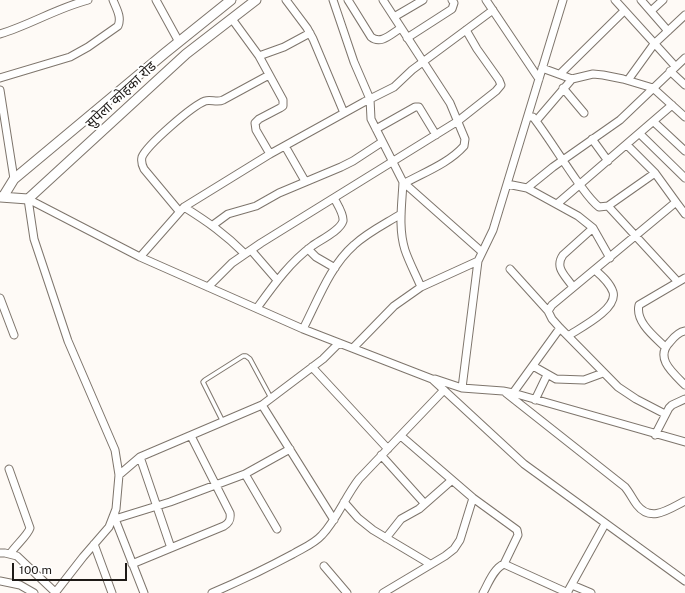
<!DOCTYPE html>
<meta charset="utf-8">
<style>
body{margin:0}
#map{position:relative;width:685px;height:593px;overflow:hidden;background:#fefaf6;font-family:"Public Sans",sans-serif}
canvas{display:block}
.scale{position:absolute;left:12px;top:563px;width:115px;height:18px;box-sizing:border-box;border:2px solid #1e1a17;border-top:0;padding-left:5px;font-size:12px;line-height:14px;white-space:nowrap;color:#1e1a17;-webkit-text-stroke:3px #fff;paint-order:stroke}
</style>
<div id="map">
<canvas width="685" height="593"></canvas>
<div class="scale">100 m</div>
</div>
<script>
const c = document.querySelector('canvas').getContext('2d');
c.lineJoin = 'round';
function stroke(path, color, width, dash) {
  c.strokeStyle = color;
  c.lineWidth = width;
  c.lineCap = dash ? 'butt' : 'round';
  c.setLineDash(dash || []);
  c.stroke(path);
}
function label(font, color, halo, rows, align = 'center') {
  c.font = font + ' "Public Sans","Noto Sans Devanagari",sans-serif';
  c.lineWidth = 4;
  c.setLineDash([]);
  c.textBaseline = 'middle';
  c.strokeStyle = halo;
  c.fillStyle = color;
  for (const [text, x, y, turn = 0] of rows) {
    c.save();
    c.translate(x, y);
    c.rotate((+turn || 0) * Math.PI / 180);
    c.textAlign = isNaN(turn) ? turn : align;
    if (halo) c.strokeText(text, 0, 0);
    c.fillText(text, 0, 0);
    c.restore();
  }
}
const lane = new Path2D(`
 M223,422l-20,-40 2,-2 38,-24h3l4,3 21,39`);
const street = new Path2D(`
 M156,0l23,42
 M286,0l21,28 6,11 31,74
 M333,0l21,62 16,37 1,20 32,63 79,70
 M348,0l23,37c10,8 20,-3 30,-9
 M383,0l67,103 15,36 -1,7c-15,17 -39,26 -59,37
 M486,0l53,79
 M615,0l60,66
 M641,0l27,31
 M651,11l12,-11
 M394,17l29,-17
 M232,19l27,37 24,44v6l-3,2 -21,11 -4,4 1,7 14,24
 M0,34c30,-9 57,-26 88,-34
 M407,38l45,-29 2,-6 -2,-3
 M259,56l25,-9 26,-14
 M542,68l30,11 21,-5 10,1 20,4 30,9 32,29
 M670,71l15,14
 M560,74l64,-63
 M0,78l70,-21 18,-10 30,-21c4,-9 -2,-18 -5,-26
 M628,80l26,-36 31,-29
 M563,88l21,25
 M0,90l14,89
 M528,117h5c16,21 29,43 44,64 7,9 13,19 22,26l9,-1 47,-33
 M536,121l36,-42
 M654,122l31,29
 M376,129l39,-22h4l17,28
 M640,134l45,44
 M592,139l16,22
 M627,145l28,28 21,29
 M285,146l20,35
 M403,182c-1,22 -5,46 2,68 4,12 11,25 16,37
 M507,184l20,4 51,28 15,12 17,30
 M527,188l26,-21 67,-47 65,-62
 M28,199l112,58 163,72 129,50 92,85 161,117
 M28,199l6,40 34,102 47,109 4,25 -3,34 -7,18 -26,30 -28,36
 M557,204l115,-99
 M608,206l70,76
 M184,207c24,15 41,27 61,47
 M179,211l-35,-42c-2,-4 -3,-8 -2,-12 5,-12 50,-51 63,-56 6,-2 12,2 18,-1l46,-25
 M213,225l15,-11 28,-8 23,-13 62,-26 12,-6 29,-19
 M308,249l8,8 19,11
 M251,250l26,30
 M140,257l44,-50 86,-53 94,-52 30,-15 18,-17 81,-60
 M510,269l38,42
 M208,287l24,-24 29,-20 197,-122 38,-30 5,-6 -2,-5 -22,-31 -11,-19
 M573,287c-7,-11 -19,-19 -10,-32l30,-27
 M0,298l14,37
 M257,308c16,-22 32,-45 55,-62 8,-6 28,-15 31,-25 1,-7 -6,-17 -9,-23
 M303,329c15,-29 27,-63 51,-84 14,-13 31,-21 47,-31
 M685,331c-6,1 -11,6 -15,11 -16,16 3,31 15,43
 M568,336c12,-8 50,-27 45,-44 -3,-9 -11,-16 -18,-22
 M665,347c-10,-10 -30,-25 -26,-42l46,-27
 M353,348l41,-42 27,-19 57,-26
 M533,366l23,13 28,1 19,-7
 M312,367l76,82
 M435,379l27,9 41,3 10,2 172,49
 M462,388l16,-127 15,-31 70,-230
 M506,393l119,94c5,6 8,13 12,18 14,18 32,4 48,-4
 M513,393l47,-65
 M535,400l12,-25
 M262,405l72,115
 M665,414l-29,-15 -18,-12 -58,-59 -8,-9 -4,-8 4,-6 124,-103 9,12
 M655,435l14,-27 3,-3 13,-6
 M401,436l72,62 44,32 1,5 -14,29
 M381,455l44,49
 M140,457l31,91
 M9,469l21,59c-2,7 -15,18 -20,26
 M245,474l32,55
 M119,475l21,-18 122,-52 61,-46 16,-16
 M344,502l14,16 15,12 57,34
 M115,515v4l29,74
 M115,519l55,-17 75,-28 45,-25
 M386,538l15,-19 18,-10 33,-29
 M94,544l18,49
 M0,553h5l12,3 38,36
 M132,564l92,-38c5,-3 7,-6 6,-13l-39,-77
 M324,566l23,27
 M0,581l20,4 14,8
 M572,585l19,8
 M212,593c28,-12 55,-25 81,-39 10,-6 21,-10 29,-19 15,-16 23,-38 37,-56l85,-89
 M383,593l62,-37 9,-7 6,-9 13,-42
 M483,593c5,-9 11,-25 21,-29l64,29
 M567,593l38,-69`);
const secondary = new Path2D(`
 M0,197l28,2 158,-145 70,-54
 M3,197l11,-18 151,-126 66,-53`);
stroke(lane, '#7e756c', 5.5);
stroke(street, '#7e756c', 9);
stroke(secondary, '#7e756c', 11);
stroke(lane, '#fff', 3.5);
stroke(street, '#fff', 7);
stroke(secondary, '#fff', 9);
label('14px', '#1e1a17', '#fff', [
 ["सुपेला कोहका रोड",121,95,-43]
]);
</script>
